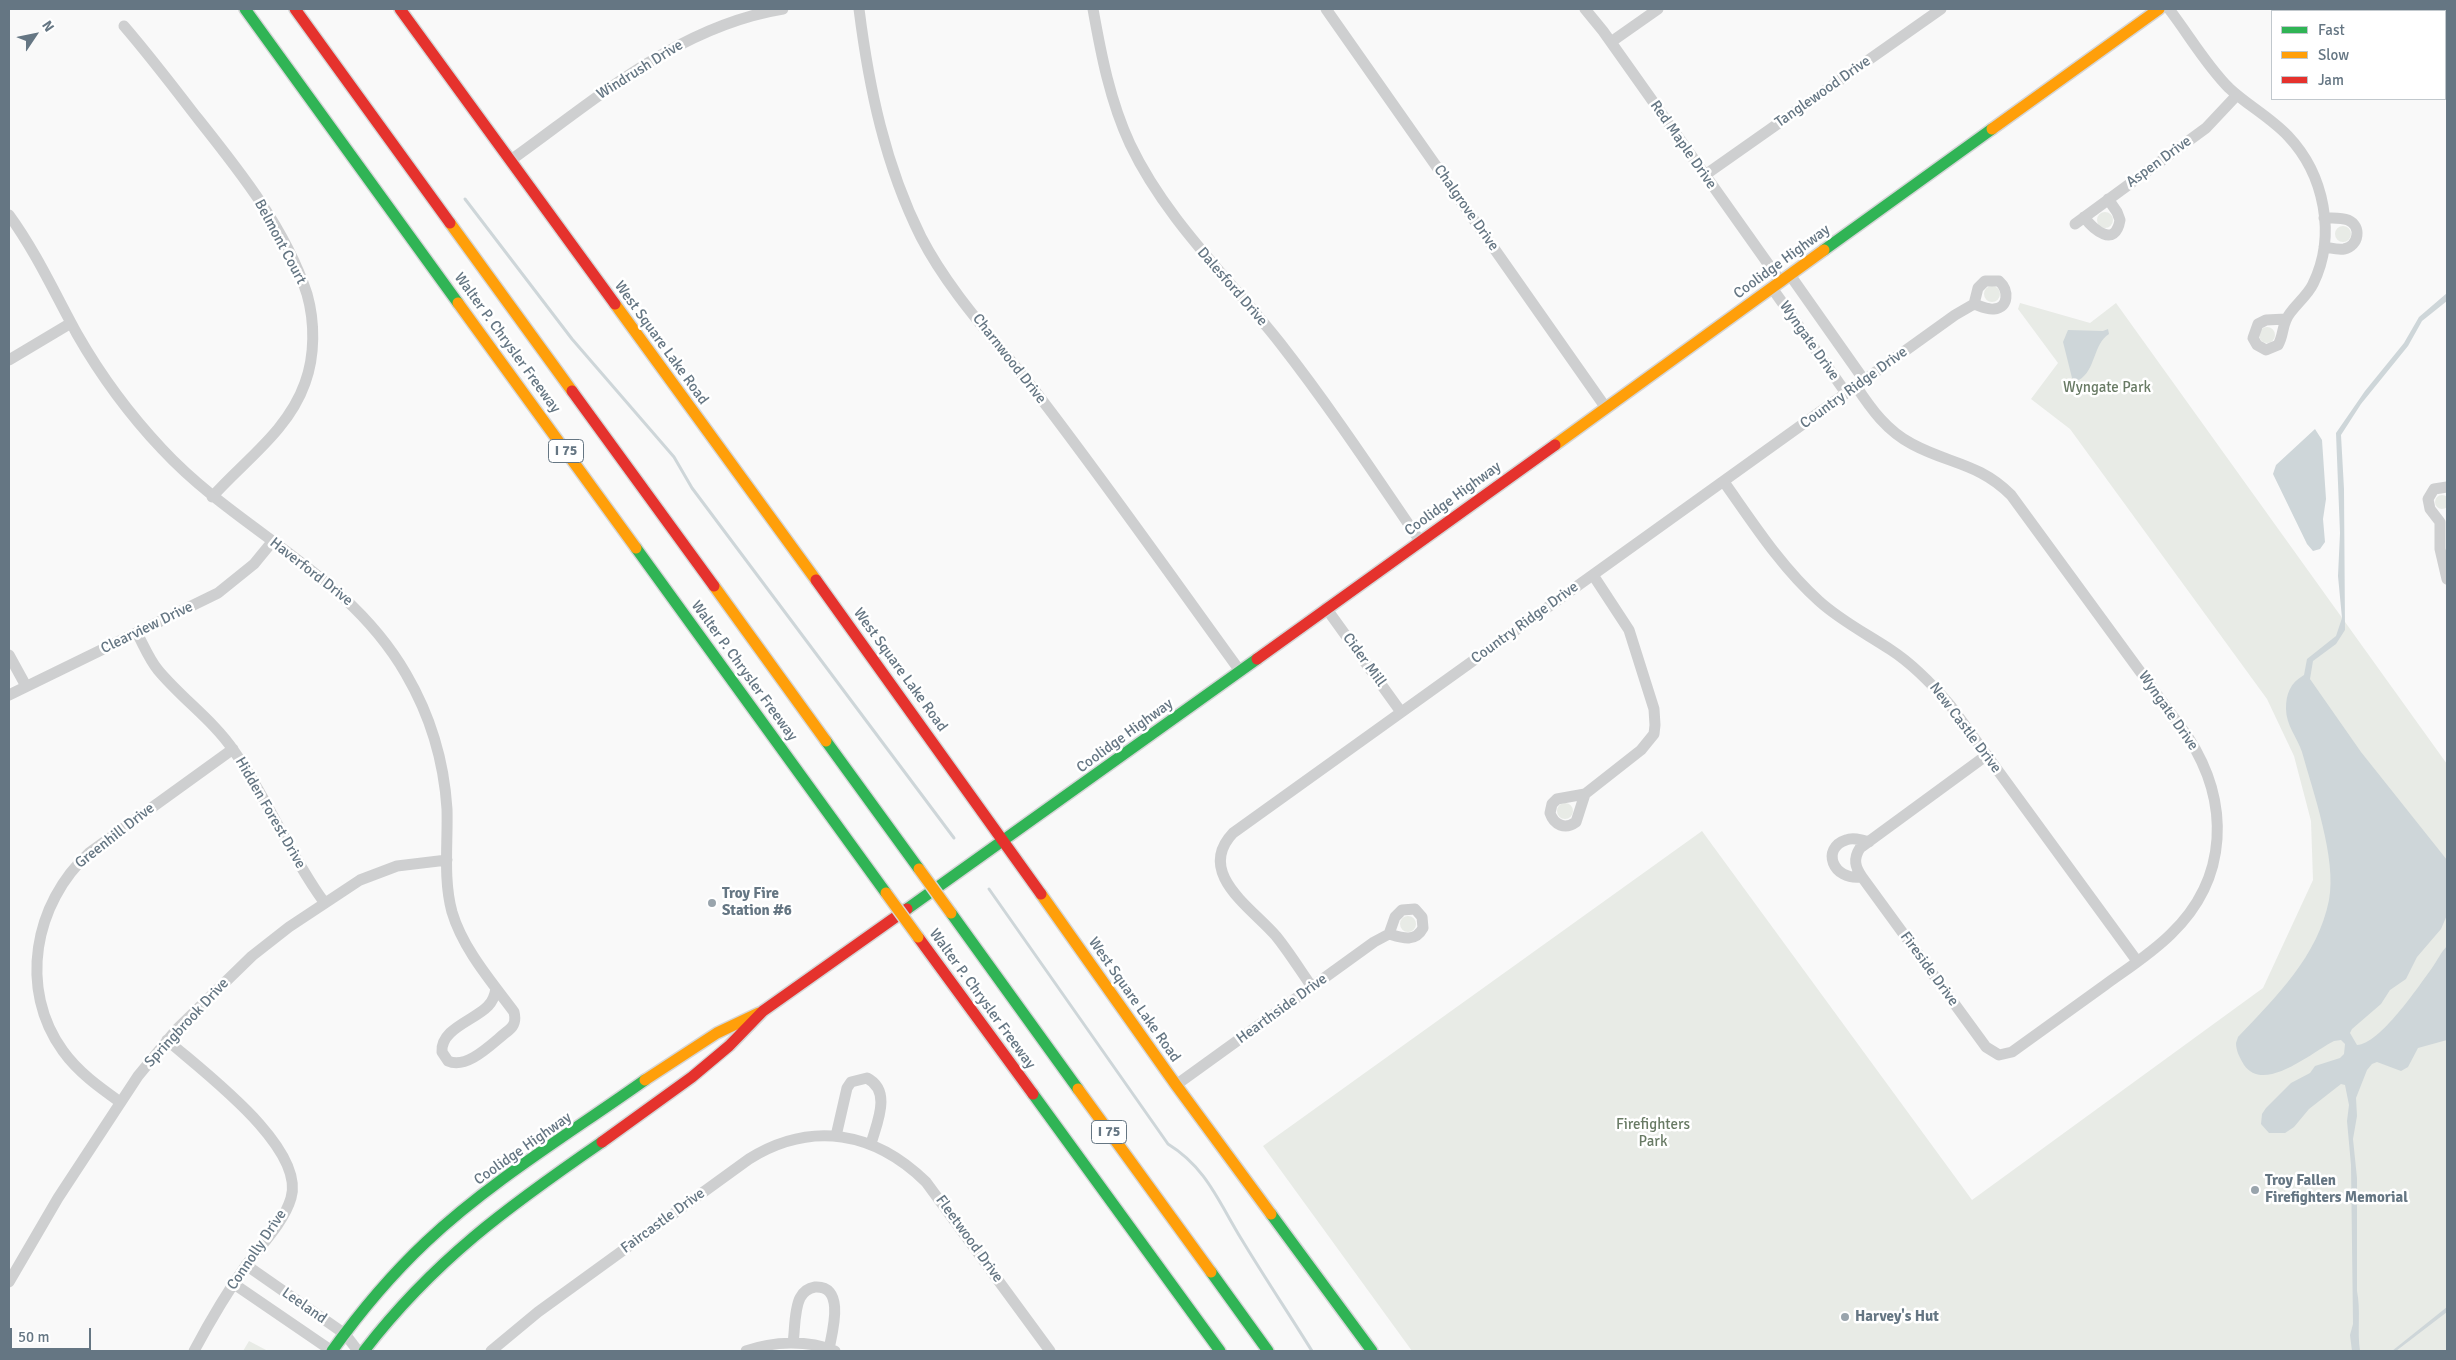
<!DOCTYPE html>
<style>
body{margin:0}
#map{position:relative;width:2456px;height:1360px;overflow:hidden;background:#f9f9f9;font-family:Signika,sans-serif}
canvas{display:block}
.frame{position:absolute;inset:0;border:10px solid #657683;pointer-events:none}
.legend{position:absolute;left:2271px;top:10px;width:175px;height:90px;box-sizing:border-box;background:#fff;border:1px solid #c1c8cd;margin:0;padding:6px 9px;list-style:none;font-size:15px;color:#657683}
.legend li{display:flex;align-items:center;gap:10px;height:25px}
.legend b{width:25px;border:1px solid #c1c8cd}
.north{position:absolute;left:10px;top:10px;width:50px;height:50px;-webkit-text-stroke:4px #fff;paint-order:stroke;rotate:56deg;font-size:14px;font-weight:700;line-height:20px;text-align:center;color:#657683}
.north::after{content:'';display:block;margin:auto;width:18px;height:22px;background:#657683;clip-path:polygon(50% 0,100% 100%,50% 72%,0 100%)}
.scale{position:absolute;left:10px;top:1328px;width:81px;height:22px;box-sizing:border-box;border:2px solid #657683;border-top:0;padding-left:6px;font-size:15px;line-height:18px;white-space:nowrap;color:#657683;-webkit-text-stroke:4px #fff;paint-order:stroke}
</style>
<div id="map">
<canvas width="2456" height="1360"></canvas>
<div class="frame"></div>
<ul class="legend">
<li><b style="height:6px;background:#30b455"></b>Fast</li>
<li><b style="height:6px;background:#ff9f0a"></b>Slow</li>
<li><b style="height:6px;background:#e5322d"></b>Jam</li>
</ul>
<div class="north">N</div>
<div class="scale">50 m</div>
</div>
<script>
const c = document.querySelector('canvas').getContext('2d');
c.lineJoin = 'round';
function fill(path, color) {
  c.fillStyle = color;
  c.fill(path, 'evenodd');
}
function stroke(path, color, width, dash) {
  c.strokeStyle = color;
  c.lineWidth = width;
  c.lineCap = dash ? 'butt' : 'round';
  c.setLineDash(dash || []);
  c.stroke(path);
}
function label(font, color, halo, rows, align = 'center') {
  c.font = font + ' Signika,sans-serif';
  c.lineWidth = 5;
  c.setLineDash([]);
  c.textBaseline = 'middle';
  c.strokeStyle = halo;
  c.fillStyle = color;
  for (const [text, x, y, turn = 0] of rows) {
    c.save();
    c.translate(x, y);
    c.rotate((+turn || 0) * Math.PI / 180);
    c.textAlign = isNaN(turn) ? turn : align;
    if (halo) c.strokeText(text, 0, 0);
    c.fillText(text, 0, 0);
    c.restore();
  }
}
fill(new Path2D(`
 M2097 220a8 8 0 1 1 16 0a8 8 0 1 1-16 0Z
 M2335 234a8 8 0 1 1 16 0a8 8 0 1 1-16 0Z
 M1984 294a8 8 0 1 1 16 0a8 8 0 1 1-16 0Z
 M2020,303l70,20 26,-20 331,461v587h-1035l-149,-205 439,-315 270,369 291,-212 50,-108 -2,-59 -17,-65 -27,-57 -197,-270 -39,-30 27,-36 -40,-54z
 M2259 335a8 8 0 1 1 16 0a8 8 0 1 1-16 0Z
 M2435 502a7 7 0 1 1 14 0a7 7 0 1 1-14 0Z
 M1557 811a8 8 0 1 1 16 0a8 8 0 1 1-16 0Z
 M1400 924a8 8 0 1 1 16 0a8 8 0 1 1-16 0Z
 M249,1341l19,10h-25z`), '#e8ebe6');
fill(new Path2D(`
 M2447,293v8l-25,20 -14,25 -47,58 -20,31 3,54 1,141 -9,14 -23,17 -3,18 51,73 86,108v55l-6,14 -24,28 -11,22 -16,11 -9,14 -29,25 -2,4 7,12c23,-1 61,-58 75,-77 5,-7 9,-16 15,-22v94l-29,8 -10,19 -7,4 -24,-9 -5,2 -5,6 -11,28 1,18 -4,23 4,39v113c4,20 0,40 3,60h-8l-2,-16 3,-11 -2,-159 -4,-44 2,-16 -4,-20 -4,-1 -32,25 -15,18 -9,6h-16l-8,-9 1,-10 4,-6 25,-25 19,-10 5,-7 25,-8 4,-4 1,-10 -4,-4 -7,1c-22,11 -70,53 -90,24 -4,-7 -8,-14 -8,-22l2,-6c38,-40 80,-81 91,-137 8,-41 -16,-108 -27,-148 -5,-15 -16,-27 -16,-43 0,-15 4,-26 18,-34l3,-16 29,-23 6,-18 -4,-42 2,-43 -4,-100 29,-42 39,-48 15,-26z
 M2108,329l1,5c-16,10 -13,36 -30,46l-7,-2 -9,-36 5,-12 35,1z
 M2315,429l7,11 4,59 -3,20 2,23 -5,7 -7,2 -6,-7 -34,-70 3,-9z
 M2447,1307v5l-51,39h-4z`), '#ced6d9');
stroke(new Path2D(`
 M465,199l107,140 102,118 18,31 262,350
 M989,889l179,255c39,24 51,59 74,96 23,38 47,74 70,111`), '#ced6d9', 3);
const fast = new Path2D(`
 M245,9l213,294
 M1824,250l168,-121
 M636,548l250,345
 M826,741l93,128
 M907,909l350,-250
 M951,913l127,176
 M1033,1094l187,257
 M1271,1214l101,137
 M1211,1272l57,79
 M332,1351c28,-39 59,-76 94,-109 66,-62 146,-110 219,-162
 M364,1351c70,-91 145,-145 238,-209`);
const slow = new Path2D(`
 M1992,129l167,-120
 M450,223l122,168
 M458,303l178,245
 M615,304l201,276
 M1555,445l269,-195
 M714,586l112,155
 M1041,894l135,191 95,129
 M645,1080l72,-47 42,-20
 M1078,1089l133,183`);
const jam = new Path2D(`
 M295,9l155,214
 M400,9l215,295
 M572,391l142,195
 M816,580l225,314
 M1257,659l298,-214
 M918,937l115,157
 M602,1142l90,-65 37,-31 34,-35 144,-102`);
stroke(fast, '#d5d6d7', 14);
stroke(slow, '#d5d6d7', 14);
stroke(jam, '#d5d6d7', 14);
stroke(new Path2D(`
 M859,9c10,79 26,156 62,228 31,60 81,110 121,163 68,89 132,180 198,271
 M1093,9c8,45 17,92 37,135 36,76 99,134 150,199 50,64 95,132 140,198
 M1326,9l280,399
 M1585,9l18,22 178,251
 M2169,9c20,26 37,56 60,79 18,17 41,29 59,48 36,38 49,99 25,148 -6,13 -23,25 -27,36 -4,9 -3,17 -8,25l-12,5 -9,-5 -4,-7 5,-14 8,-4 20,-1
 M124,26c25,29 48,59 71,89 43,54 90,112 112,179 8,28 8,62 -2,89 -17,48 -60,77 -93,114
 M1611,42l47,-33
 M511,160c84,-60 167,-134 272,-151
 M1705,175l236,-166
 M9,215c27,37 46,79 68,119 24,42 52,80 85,115 77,83 186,124 244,225 24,41 38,88 41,135 1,34 -4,70 5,103 11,37 39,69 62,100 2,8 1,13 -5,18 -16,12 -41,40 -61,31l-6,-9c-2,-23 33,-32 46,-46 5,-5 7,-11 8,-18
 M2084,217c9,12 31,32 36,3l-3,-8 -9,-13
 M2324,218c8,0 17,-1 24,2 14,6 11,26 -4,29 -6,1 -13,-1 -20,-2
 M2075,224l131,-96 31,-33
 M1790,275l74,105
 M1772,288l74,105
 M9,360l62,-37
 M1856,386c15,23 31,45 56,58 37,20 67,19 99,51l177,242c42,65 41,141 -17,197 -19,19 -44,35 -66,51 -31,22 -62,45 -93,67l-13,3 -13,-8 -124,-170c-7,-10 -9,-18 -2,-29l127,-93
 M1724,482c29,41 57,85 95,119 22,20 48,33 72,49 23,15 41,34 59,55l187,256
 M2447,487l-13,2 -6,10 2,10 10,13v27l7,30
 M1326,608l75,104
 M137,633c7,13 12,26 21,37 24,29 55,50 76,81 34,48 55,103 90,151
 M9,655l17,31
 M9,695l209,-102 36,-29 18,-22
 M1585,794l-9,28c-11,8 -22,3 -26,-9l2,-9 5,-5 28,-5 56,-44 13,-16 1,-9 -1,-16 -25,-79 -36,-55
 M1862,877c-30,4 -41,-29 -16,-37 7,-3 16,0 23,2
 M1312,987c-12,-17 -23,-35 -36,-51 -24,-28 -81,-63 -43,-103l722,-518 19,-11c6,2 13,6 20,5 15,-1 15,-19 5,-28h-14l-7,7 -4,16
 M167,1040c35,31 139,107 124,158 -7,24 -29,46 -44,66 -20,28 -37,57 -53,87
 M1176,1085l198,-143 15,-8c13,4 26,9 34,-6l-1,-11 -7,-8 -13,1 -7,7 -6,17
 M120,1102c-21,-15 -42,-30 -57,-51 -45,-62 -29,-148 26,-198l144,-104
 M836,1136l11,-48 4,-6 16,-4c25,13 10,44 4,66
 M246,1265l99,69 13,17
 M9,1282l49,-84 80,-122 38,-46 76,-74 37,-29 71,-47 37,-14 50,-6
 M234,1284l98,67
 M793,1343c2,-13 1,-33 7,-45 3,-6 9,-10 15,-11 31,-2 17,46 14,62
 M491,1351l47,-39 211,-153c63,-39 126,-27 177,23l124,169
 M746,1351c27,-10 62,-11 89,0`), '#cecfd0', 11);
stroke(fast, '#30b455', 11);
stroke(slow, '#ff9f0a', 11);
stroke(jam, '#e5322d', 11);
const slowBridge = new Path2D(`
 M919,869l32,44
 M886,893l32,44`);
stroke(slowBridge, '#d5d6d6', 14, []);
stroke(slowBridge, '#ff9f0a', 11);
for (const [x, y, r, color] of [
 [712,903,5,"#99a4ac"],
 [2255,1190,5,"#99a4ac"],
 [1845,1317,5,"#99a4ac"]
]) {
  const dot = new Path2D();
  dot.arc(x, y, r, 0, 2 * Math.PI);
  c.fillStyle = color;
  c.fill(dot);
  stroke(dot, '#fff', 2);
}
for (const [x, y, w] of [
 [566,451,35],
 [1109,1132,35]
]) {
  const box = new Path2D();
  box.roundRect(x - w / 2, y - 11.5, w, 23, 4);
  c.fillStyle = '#fff';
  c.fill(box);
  stroke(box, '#657683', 1);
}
label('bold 14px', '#657683', null, [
 ["I 75",566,451],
 ["I 75",1109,1132]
]);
label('15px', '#657683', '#fff', [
 ["Windrush Drive",640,70,-32],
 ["Tanglewood Drive",1823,92,-35],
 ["Red Maple Drive",1683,145,55],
 ["Aspen Drive",2159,162,-36],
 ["Chalgrove Drive",1466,208,55],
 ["Belmont Court",280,242,62],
 ["Coolidge Highway",1782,262,-36],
 ["Dalesford Drive",1232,287,49],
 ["Wyngate Drive",1809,341,55],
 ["Walter P. Chrysler Freeway",507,343,54],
 ["West Square Lake Road",661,343,54],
 ["Charnwood Drive",1009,359,52],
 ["Country Ridge Drive",1854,388,-36],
 ["Coolidge Highway",1453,499,-36],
 ["Haverford Drive",311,572,38],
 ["Country Ridge Drive",1525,623,-36],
 ["Clearview Drive",147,628,-26],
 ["Cider Mill",1364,660,54],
 ["West Square Lake Road",900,670,54],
 ["Walter P. Chrysler Freeway",744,671,54],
 ["Wyngate Drive",2168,711,55],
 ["New Castle Drive",1965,728,53],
 ["Coolidge Highway",1125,736,-36],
 ["Hidden Forest Drive",270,813,60],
 ["Greenhill Drive",115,836,-38],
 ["Fireside Drive",1929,969,54],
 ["Walter P. Chrysler Freeway",982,999,54],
 ["West Square Lake Road",1134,1000,55],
 ["Hearthside Drive",1282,1009,-36],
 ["Springbrook Drive",187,1023,-47],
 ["Coolidge Highway",523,1149,-35],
 ["Faircastle Drive",663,1221,-36],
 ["Fleetwood Drive",969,1239,54],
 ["Connolly Drive",257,1250,-56],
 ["Leeland",304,1306,35]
]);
label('15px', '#687a64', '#fff', [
 ["Wyngate Park",2107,388],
 ["Firefighters",1653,1125],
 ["Park",1653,1142]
]);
label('bold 15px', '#657683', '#fff', [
 ["Troy Fire",722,894],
 ["Station #6",722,911],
 ["Troy Fallen",2265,1181],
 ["Firefighters Memorial",2265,1198],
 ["Harvey's Hut",1855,1317]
], 'left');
</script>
